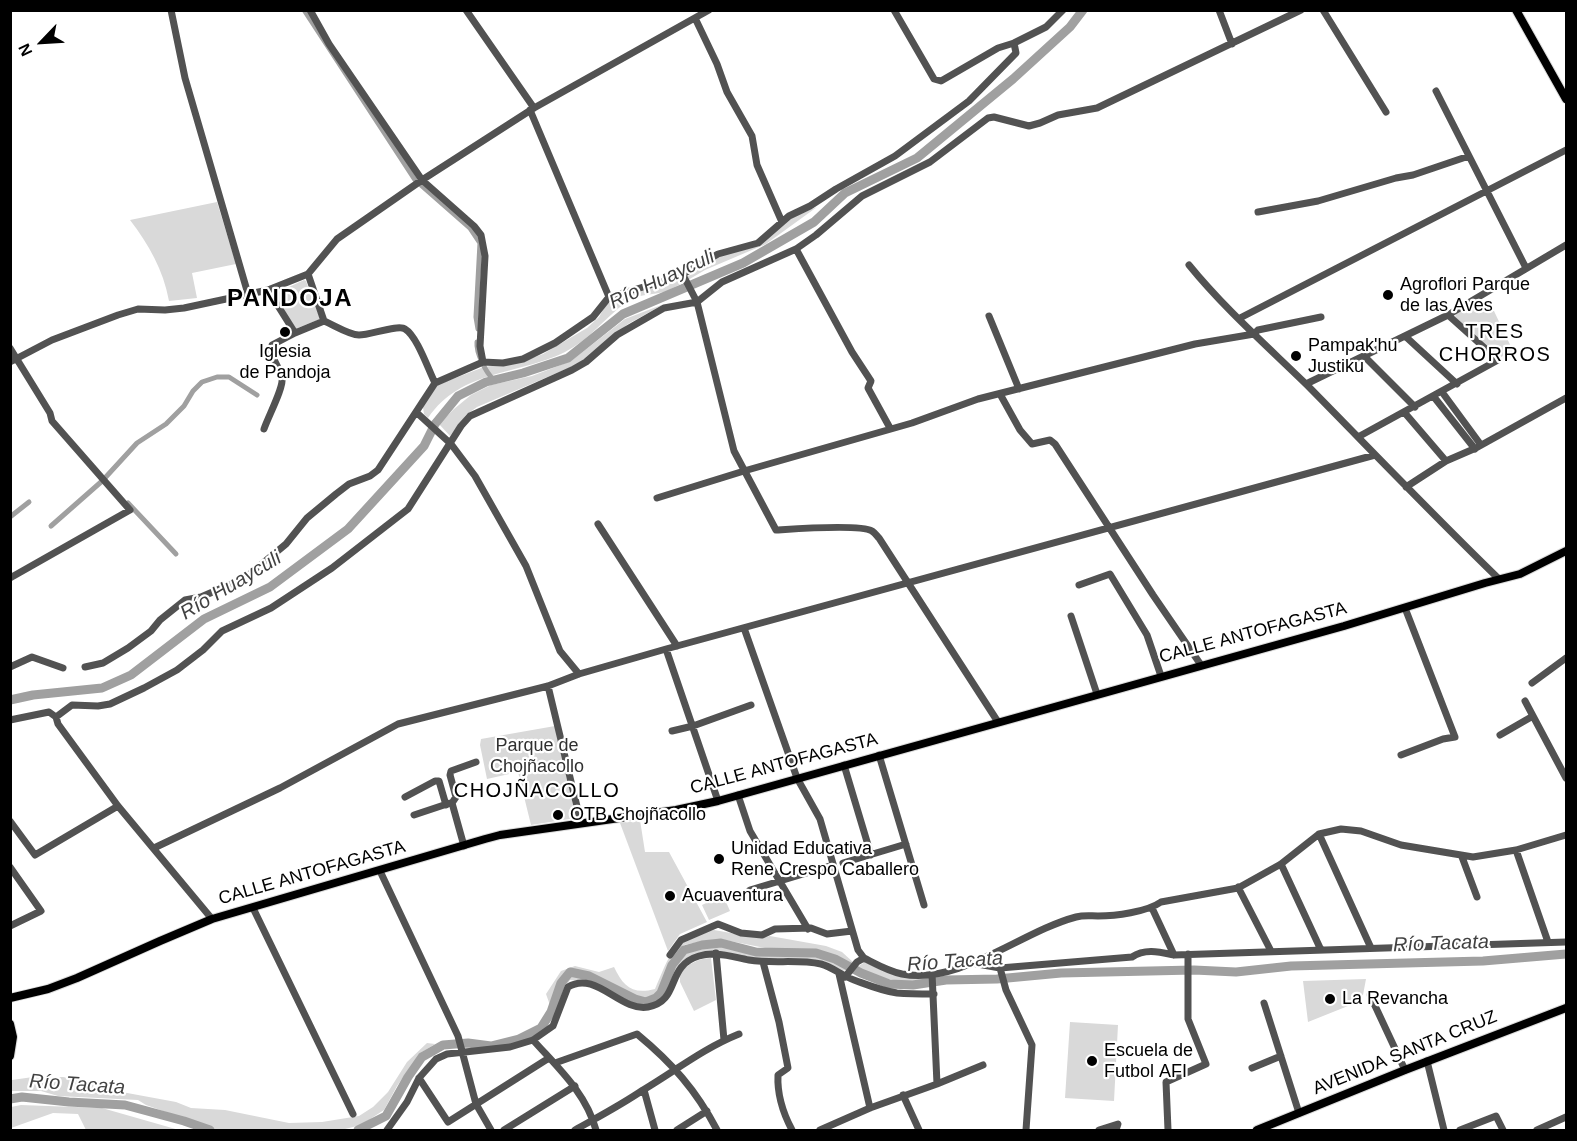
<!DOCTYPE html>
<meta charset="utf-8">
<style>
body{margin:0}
#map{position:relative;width:1577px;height:1141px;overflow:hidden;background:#fff;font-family:Helvetica,sans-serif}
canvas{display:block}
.frame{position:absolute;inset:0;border:12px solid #000;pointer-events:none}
.north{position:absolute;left:12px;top:12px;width:60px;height:60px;-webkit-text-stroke:4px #fff;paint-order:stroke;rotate:245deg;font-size:16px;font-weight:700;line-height:24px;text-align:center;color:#000}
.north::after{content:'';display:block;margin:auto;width:21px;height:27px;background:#000;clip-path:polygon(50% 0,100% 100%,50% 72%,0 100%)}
</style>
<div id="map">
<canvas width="1577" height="1141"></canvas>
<div class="frame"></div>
<div class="north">N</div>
</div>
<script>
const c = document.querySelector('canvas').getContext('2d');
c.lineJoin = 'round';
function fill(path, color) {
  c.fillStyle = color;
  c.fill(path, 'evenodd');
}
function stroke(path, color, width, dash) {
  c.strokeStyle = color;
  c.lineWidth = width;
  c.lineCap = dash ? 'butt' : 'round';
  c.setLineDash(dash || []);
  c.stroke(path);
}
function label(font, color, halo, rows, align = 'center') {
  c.font = font + ' Helvetica,sans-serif';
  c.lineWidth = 4.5;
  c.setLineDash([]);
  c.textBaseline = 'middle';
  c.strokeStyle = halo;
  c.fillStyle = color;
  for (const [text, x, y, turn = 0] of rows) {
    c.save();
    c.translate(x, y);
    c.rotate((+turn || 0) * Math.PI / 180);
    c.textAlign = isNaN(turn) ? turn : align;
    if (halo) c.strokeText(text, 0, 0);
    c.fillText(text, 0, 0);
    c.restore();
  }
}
fill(new Path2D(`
 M217,202l19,62 -44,9 5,25 -28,3c-6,-32 -20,-56 -39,-81z
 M817,207l-51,37 -61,26 -17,10 -1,-3 32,-21 30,-8 41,-30z
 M304,280l2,1 14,38 -25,10 -19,-33 2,-4z
 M679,280l2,4c-5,2 -11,6 -17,8 -13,3 -27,2 -39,11 -21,16 -36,37 -60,49 -49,24 -103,17 -137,66l-4,-4 -1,-7 14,-22 47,-18 37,-5 22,-8 44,-26 12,-11 7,-12 7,-5z
 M664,304l-36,20 -44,36 -13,7 -94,40 -11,8 -16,21 -11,-12 15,-15 17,-14 20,-10 41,-9 39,-15 54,-42z
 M1465,309l29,2 19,40 -14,7 -44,-41 1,-3z
 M555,726l21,92 -45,7 -13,-53 -31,7 -7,-34 1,-6z
 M640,820l5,32h24l38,70 -27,12 -12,17 -48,-128z
 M723,895l7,16 -21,9 -7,-15z
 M714,930l45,8 11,-2 56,10 16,6 12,11 -3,3 -34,-15 -42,-1 -55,-11 -17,2 -19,4 -14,19 -10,27 -11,7 -9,1 -49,-25 -22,-4 -9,11 -9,27 -5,-14 15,-23 14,-5 24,6 15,-5c9,19 18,28 41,22 15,-34 18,-53 59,-59z
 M722,946l34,8 59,1 19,6 16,8 -8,2 -18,-10 -17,-2h-49l-38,-8 -32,9 -29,42 -19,4 -34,-18 -20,-7 -16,-1c-11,15 -10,35 -26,48 3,-6 7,-11 9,-16 5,-10 7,-32 19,-36 21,-8 56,31 76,27 24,-5 20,-37 38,-49 9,-7 24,-7 36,-8z
 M711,958l5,42 -22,11 -14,-29v-9c10,-10 17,-14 31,-15z
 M865,962c23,13 38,15 65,13l-1,5c-26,4 -49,0 -72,-13z
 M1366,979l-3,16 -16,8 1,3 -40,16 -5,-41z
 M1070,1022l48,3 -4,76 -49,-3z
 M427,1043l8,1 -13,8 -14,18 -11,16 -13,24 -23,15 -20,5h-124l-71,-25 -8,-5 -80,-4 -17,-5h-30l1,-11 21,-3h30l32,6 16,7 65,12 15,6 34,2 64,13 33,-1 37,-6 14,-9 15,-15 19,-30z
 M21,1105l81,3 77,22h-93l-8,-16 -25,-1 -42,15v-21z`), '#d9d9d9');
stroke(new Path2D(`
 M304,10l111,170
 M421,185l49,43 10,15 -4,74 2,12
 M477,342c-1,11 9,31 17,38
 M104,479l33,-36 29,-19 18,-18 9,-15 9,-9 15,-5h12l28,18
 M128,503l48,51
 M10,517l19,-15
 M51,526l50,-44`), '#a0a0a0', 5);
stroke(new Path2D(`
 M10,700l23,-5 69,-7 29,-13 73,-56 66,-32 78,-58 76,-83 11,-22 23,-28 28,-14 37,-9 45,-15 55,-44 120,-51 71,-41 31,-29 72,-35 96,-79 57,-52 13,-17
 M10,1099l12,-2 47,5 56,3 59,16 26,9
 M358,1130l28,-14 22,-39 14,-20 21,-12 25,-2 23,3 28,-7 22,-11 10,-16 10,-29 9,-11 19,4 46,23 11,3 10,-4 5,-5 11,-28 12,-15 18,-5 19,-2 35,9 60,1 19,6 26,14 28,11 24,1 33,-5 51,-1 64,-6 133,-3 42,2 55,-6 192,-5 83,-7`), '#a0a0a0', 9);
const major = new Path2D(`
 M1516,10l50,89
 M10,998l38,-9 29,-11 83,-37 52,-22 273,-80 15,-4 176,-25 42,-9 626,-175 141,-43 35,-9 46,-23
 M10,1024l3,13 -3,19
 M1257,1130l148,-60 161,-62`);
stroke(major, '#dbdbdb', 10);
stroke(new Path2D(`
 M171,10l14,68 63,216
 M310,10l19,34 93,136 52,46 7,9 4,21 -5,90 3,16
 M466,10l68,98
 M894,10l40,69 7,2 57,-33 16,-5 32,-16 17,-17
 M1219,10l13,34
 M1323,10l63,102
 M695,18l22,46 10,28 25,44 5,29 25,57
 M1436,91l90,177
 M530,110l79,187
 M1258,212l60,-11 78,-23 17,-3 56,-19
 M796,249l56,103 19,29 -3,7 22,40
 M1189,265c35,43 78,81 118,120 64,65 127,131 192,194
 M683,275l14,27 37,149 42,79c17,-1 84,-6 96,1 3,2 5,5 7,7l119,184
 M268,290l27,43 29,-12 -16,-47
 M989,316l30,73
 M1240,318l326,-168
 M324,321c10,4 25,14 35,14 11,0 40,-11 46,-6 12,7 23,40 30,54
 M1405,336l52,48
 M10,348l40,65 2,8 78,89 -120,68
 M1364,356l51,51
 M10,362l42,-22 66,-25 20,-6 27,1 19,-2 84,-18 40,-16 29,-35 85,-59 112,-72 175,-98
 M1306,384l142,-69 118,-70
 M1442,392l39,53
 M1000,394l20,36 12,14 18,-4 5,4 98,151 48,70
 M1434,397l41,52
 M416,412l35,32 24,32 51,90 34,85 19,23
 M1404,412l42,49
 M264,429c4,-12 20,-42 18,-51 -3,-13 -12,-19 -10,-33l23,-12
 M1358,437l140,-77 -50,-45
 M1406,487l40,-26 30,-13 90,-50
 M657,498l87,-27 168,-48 66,-24 217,-55 59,-10 4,-4 63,-13
 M598,524l79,122
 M1079,585l31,-11 37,61 14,41
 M1071,616l26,78
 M744,628l53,150 23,41 38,131 6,8 -7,4 -12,15
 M666,649l52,152
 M10,667l22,-10 31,11
 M85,667l18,-4 25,-15 23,-17 9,-11 25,-20 16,-3 44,-19 41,-34 21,-26 29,-24 13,-10 21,-8 8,-6 57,-87 48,-21 20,1 20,-4 32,-16 38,-26 16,-20 69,-20 40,-23 40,-11 31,-27 21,-10 26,-17 59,-33 74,-55 47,-48 -2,-10
 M1532,683l34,-25
 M548,686l33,137
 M1525,701l41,77
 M10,720l39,-8 7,5
 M672,731l21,-5 58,-21
 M1500,735l33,-19
 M879,755l45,150
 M1401,755l42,-16 12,-2 -50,-129
 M844,765l27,90
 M738,795l12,36 58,98
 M405,797l30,-16h4l7,24
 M414,815l36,-12
 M10,821l25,34 83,-49
 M1319,834l52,114
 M464,846l-12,-43 4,-6 -6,-22 1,-4 25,-9
 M154,848l126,-60 118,-64 150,-38 31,-12 87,-25 709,-194
 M1516,850l32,92
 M1462,857l15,40
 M843,863l63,-19
 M1281,864l40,86
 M10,867l31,44 -31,15
 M380,871l78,165 18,68 15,26
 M1238,887l33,64
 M750,890l83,-25
 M253,908l100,206
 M1152,908l22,47
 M212,919l-94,-113 -60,-82 -2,-7 16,-12 26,1 12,-2 34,-16 33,-18 26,-20 19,-19 49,-23 61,-40 76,-59 53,-83 9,-10 102,-46 14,-8 31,-27 47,-27 33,-6 25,-20 74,-33 20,-14 46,-39 68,-34 58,-44 6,-1 35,9 11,-3 18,-8 39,-7 204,-98
 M716,953l8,87
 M670,955l11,-15 37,-16 23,9 21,2 13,-6 36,-1 16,6 25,-3
 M864,958c12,6 24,13 38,16 59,11 118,-42 174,-57 8,-2 14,-1 22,-1 17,0 49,-4 63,-14l77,-14 43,-24 38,-30 22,-5 20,2 40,14 72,12 43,-7 50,-15
 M763,962l16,60 9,46 -10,7c-1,20 5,38 14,55
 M972,963l28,5 132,-11c13,-9 28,-5 42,-2l392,-13
 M1000,968l6,22 26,55 -6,85
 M839,974l31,134
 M1370,995l35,75
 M1264,1003l35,110
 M533,1040c25,28 53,53 63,90
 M1427,1061l17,69
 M555,1063l82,-29c35,29 59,56 80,96
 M1252,1068l29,-12
 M419,1078l29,44 101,-64
 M937,1084l46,-19
 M644,1090l11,40
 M903,1095l16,35
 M387,1130l20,-28 12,-24 17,-19 11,-5 63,-7 23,-7 20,-14 15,-39c28,-17 52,25 80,20 33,-6 17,-41 51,-51 17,-5 33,1 50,4 24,4 48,-1 72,4 11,3 22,12 33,16 14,5 28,11 43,13 12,1 25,1 37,1
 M504,1130l71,-44
 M575,1130c23,-13 46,-25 68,-40 32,-19 61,-42 96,-56
 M677,1130l30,-19
 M820,1130l50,-22 67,-24 -5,-111
 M1099,1130l19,-6 -2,6
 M1168,1130l-2,-48 40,-18 -18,-45v-65
 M1460,1130l36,-14 7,14
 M1537,1130l29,-13`), '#525252', 7);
stroke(major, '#000', 8);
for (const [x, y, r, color] of [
 [1388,295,6,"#000"],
 [285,332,6,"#000"],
 [1296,356,6,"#000"],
 [558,815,6,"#000"],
 [719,859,6,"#000"],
 [670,896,6,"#000"],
 [1330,999,6,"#000"],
 [1092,1061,6,"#000"]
]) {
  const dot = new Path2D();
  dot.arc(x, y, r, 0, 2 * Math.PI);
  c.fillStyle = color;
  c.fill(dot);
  stroke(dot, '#fff', 2);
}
label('18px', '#000', '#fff', [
 ["Agroflori Parque",1400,285],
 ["de las Aves",1400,306],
 ["Pampak'hu",1308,346],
 ["Justiku",1308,367],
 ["Iglesia",285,352,"center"],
 ["de Pandoja",285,373,"center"],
 ["OTB Chojñacollo",570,815],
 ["Unidad Educativa",731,849],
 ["Rene Crespo Caballero",731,870],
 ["Acuaventura",682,896],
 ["La Revancha",1342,999],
 ["Escuela de",1104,1051],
 ["Futbol AFI",1104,1072]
], 'left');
label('18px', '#000', '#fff', [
 ["CALLE ANTOFAGASTA",1253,633,-15],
 ["CALLE ANTOFAGASTA",784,764,-15],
 ["CALLE ANTOFAGASTA",312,873,-16],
 ["AVENIDA SANTA CRUZ",1405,1053,-22]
]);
label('18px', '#303030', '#fff', [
 ["Parque de",537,746],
 ["Chojñacollo",537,767]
]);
label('italic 20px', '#414141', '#fff', [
 ["Río Huayculi",662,280,-25],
 ["Río Huayculi",231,586,-31],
 ["Río Tacata",1441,944,-2],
 ["Río Tacata",955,962,-4],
 ["Río Tacata",77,1085,4]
]);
c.letterSpacing = '1.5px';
label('20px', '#000', '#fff', [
 ["TRES",1495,332],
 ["CHORROS",1495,355],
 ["CHOJÑACOLLO",537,791]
]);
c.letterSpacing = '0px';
c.letterSpacing = '1.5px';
label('bold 24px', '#000', '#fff', [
 ["PANDOJA",290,299]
]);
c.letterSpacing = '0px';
</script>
